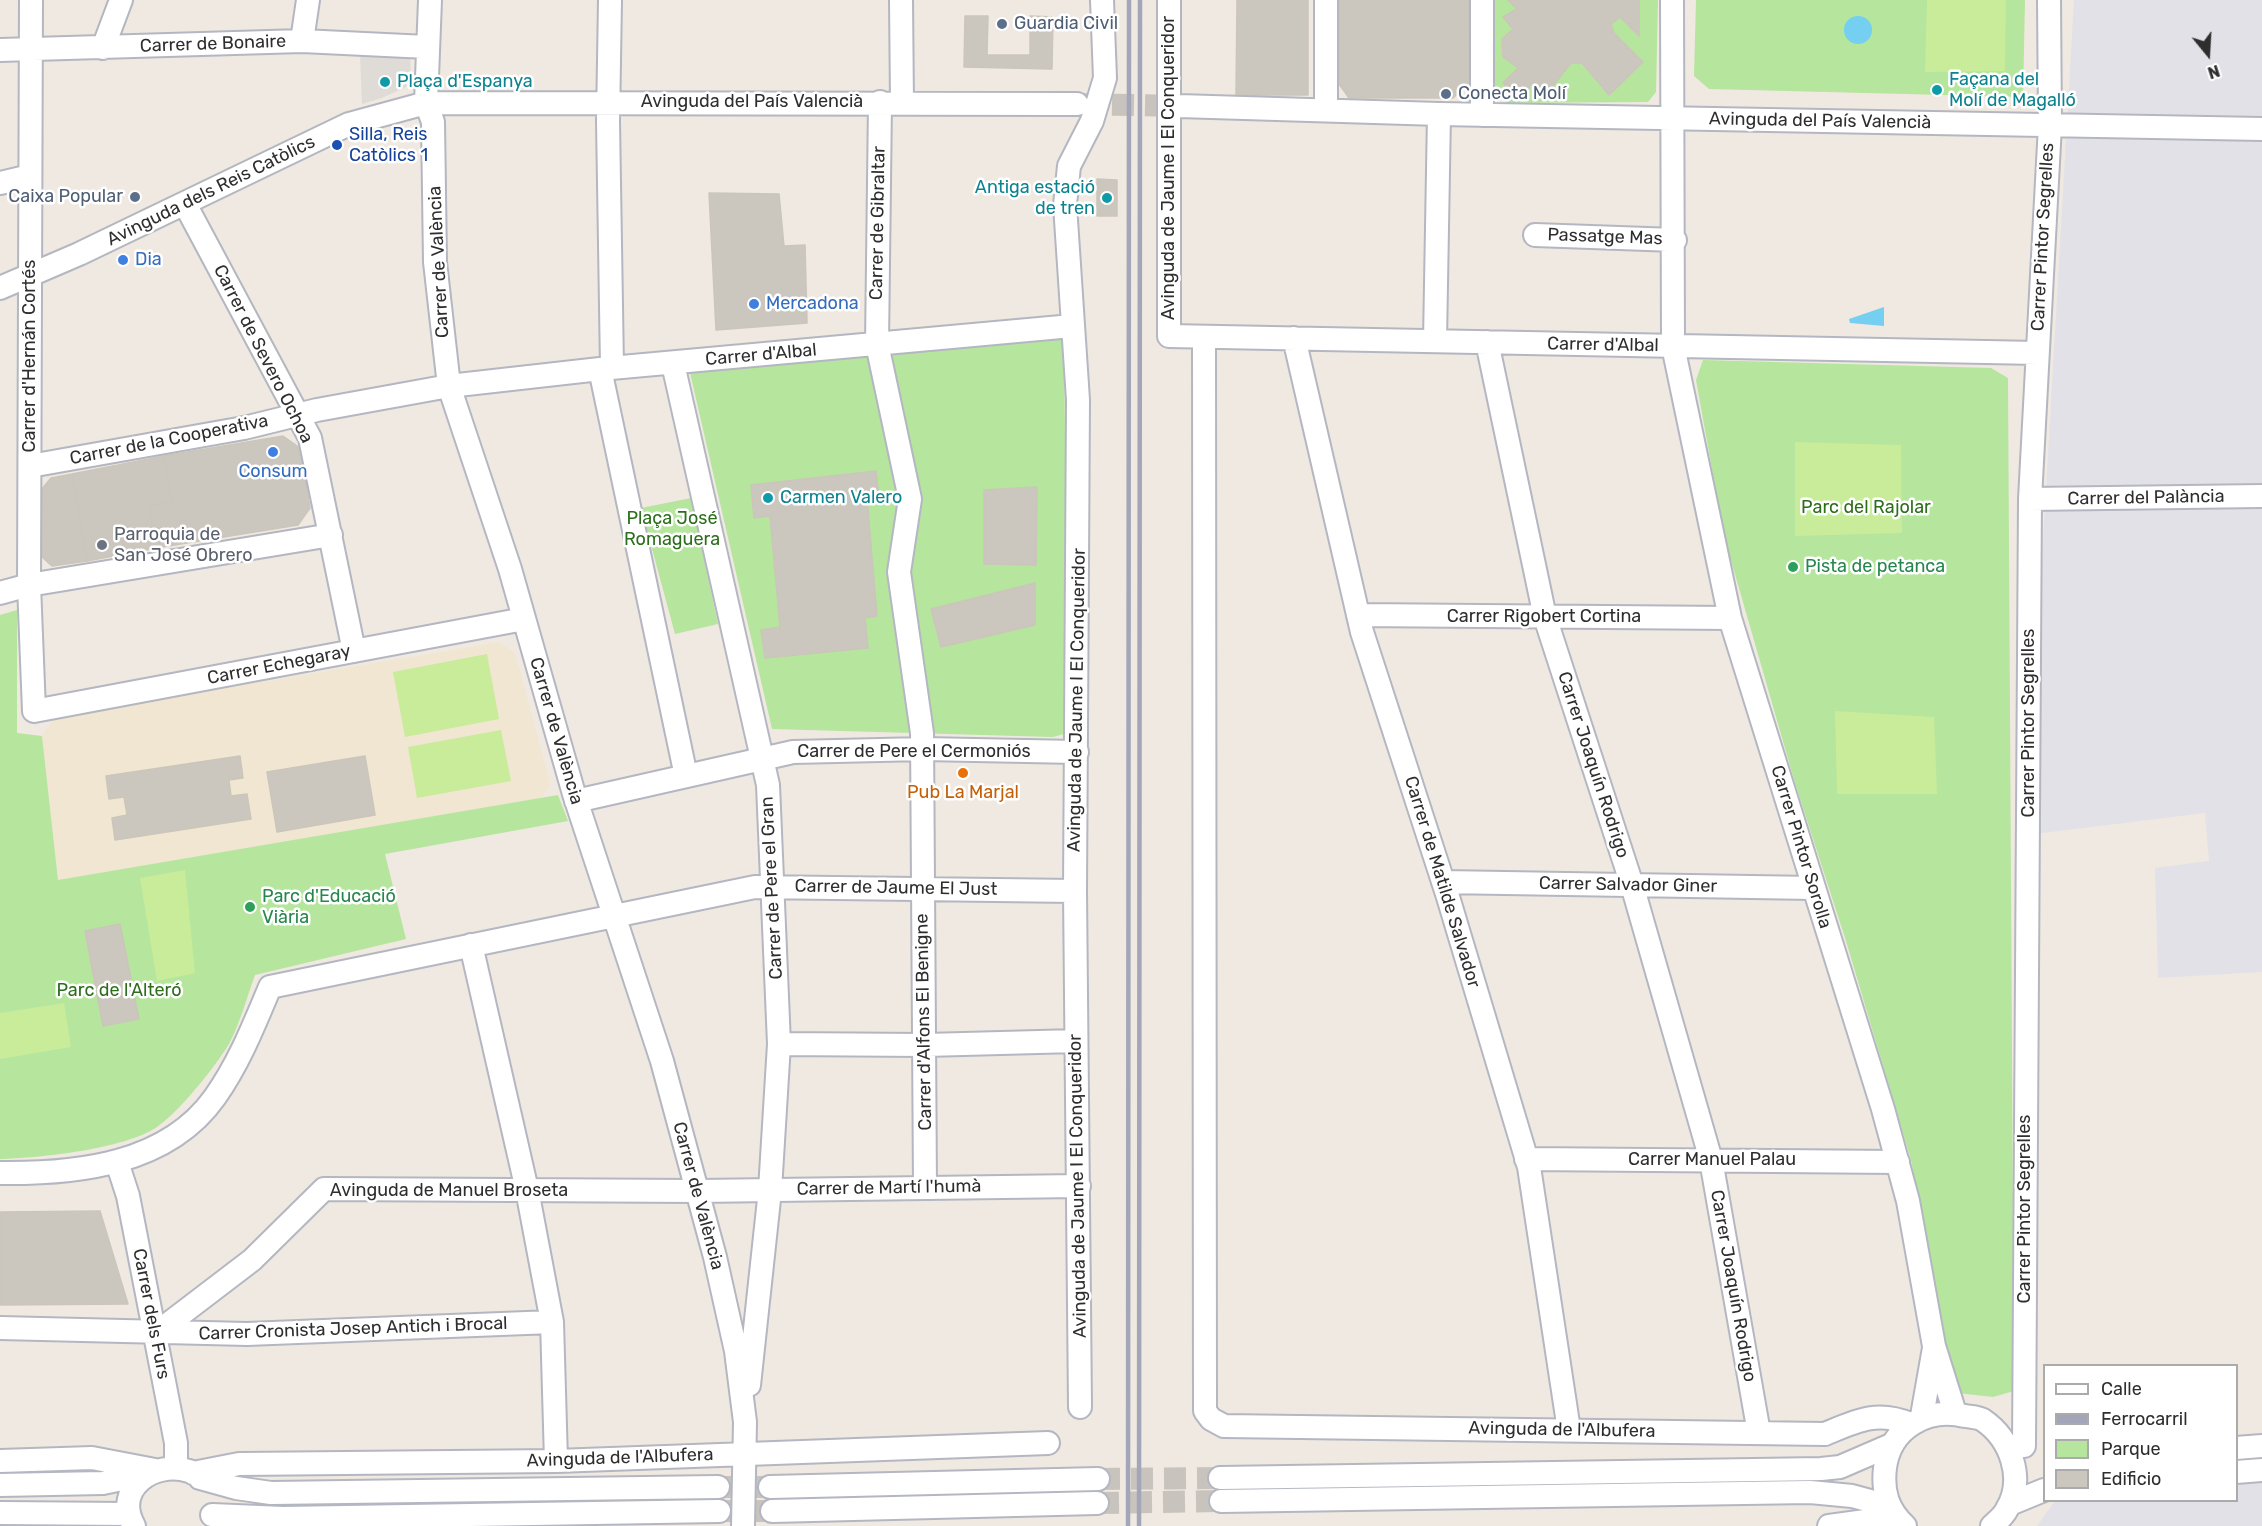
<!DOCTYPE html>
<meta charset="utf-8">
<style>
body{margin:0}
#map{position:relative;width:2262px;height:1526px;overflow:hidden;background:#efe9e1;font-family:Rubik,sans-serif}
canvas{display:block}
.legend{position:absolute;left:2043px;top:1364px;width:195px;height:138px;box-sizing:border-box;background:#fff;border:2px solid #ababab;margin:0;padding:8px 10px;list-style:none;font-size:18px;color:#2e2e2e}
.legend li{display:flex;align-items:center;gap:12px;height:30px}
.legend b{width:30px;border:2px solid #ababab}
.north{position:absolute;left:2178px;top:24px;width:60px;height:60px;-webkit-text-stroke:4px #fff;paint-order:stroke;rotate:162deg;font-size:16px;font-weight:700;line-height:24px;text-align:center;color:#2e2e2e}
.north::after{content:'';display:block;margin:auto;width:21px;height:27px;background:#2e2e2e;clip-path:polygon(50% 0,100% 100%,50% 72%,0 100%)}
</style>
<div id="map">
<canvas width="2262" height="1526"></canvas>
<ul class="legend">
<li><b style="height:8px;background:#fff"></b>Calle</li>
<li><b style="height:8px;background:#a3a6b8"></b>Ferrocarril</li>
<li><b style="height:16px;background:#b6e59e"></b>Parque</li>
<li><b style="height:16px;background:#cbc7bf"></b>Edificio</li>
</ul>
<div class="north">N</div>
</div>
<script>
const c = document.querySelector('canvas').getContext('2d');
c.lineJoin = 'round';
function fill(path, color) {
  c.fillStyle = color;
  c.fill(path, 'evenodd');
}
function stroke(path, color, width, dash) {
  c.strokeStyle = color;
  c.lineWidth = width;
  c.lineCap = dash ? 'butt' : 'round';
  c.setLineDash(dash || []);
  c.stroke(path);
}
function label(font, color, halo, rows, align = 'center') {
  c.font = font + ' Rubik,sans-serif';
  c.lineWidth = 5;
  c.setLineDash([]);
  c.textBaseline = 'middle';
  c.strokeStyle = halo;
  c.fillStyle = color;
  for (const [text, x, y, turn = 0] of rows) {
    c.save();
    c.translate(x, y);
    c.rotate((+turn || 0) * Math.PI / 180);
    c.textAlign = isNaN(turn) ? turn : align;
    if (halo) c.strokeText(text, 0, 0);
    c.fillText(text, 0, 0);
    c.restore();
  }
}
fill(new Path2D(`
 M2074,0h188v972l-104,6 -3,-110 54,-7 -4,-48 -171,21 5,-222z
 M2262,1469v57h-225l18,-25 181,-1 1,-30z`), '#e3e1e8');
fill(new Path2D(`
 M499,642l16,11 35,131 -8,14 -484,82 -16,-144 13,-19z`), '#f0e6d1');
fill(new Path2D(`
 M1495,0h163l-2,92 -8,10 -141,1 -12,-12z
 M1696,0h329l-2,97 -314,-8 -15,-13z
 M1064,334l4,399 -15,4 -281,-8 -84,-365z
 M1703,360l288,8 17,10 6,1013 -21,6 -36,-4 -9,-13 -37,-220 -65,-219 -51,-158 -71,-247 -28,-156z
 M691,498l27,126 -43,10 -34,-126z
 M17,610v123l25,3 16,144 500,-85 10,26 -183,33 21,85 -151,36c-8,22 -15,48 -26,69 -14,23 -50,68 -72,83 -32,22 -118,31 -157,32v-544z`), '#b6e59e');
fill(new Path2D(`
 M1927,0h79l-1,71 -80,1z
 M1795,442l106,3 1,88 -107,3z
 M487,654l12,65 -94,18 -12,-65z
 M1835,711l99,6 3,77h-100z
 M501,730l10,51 -94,17 -9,-51z
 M185,870l10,103 -38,8 -17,-103z
 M64,1003l7,44 -71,12v-46z`), '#c9ec9a');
fill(new Path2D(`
 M374,55h36l1,21 -5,11 -24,11 -20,6 -2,-48z`), '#dfdcd8');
fill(new Path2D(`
 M1844 30a14 14 0 1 1 28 0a14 14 0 1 1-28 0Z
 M1884,307v19l-34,-3 -1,-4z`), '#75cff0');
const building = new Path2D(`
 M1237,0h71v95h-72z
 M1339,0h130l1,82 -17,16h-104l-10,-14z
 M1508,0h131v36l-19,-19 -9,7 3,9 29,29 -34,33 -27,-32h-11l-23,29 -14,-10 -17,18 -14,-17 15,-15 -15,-11 -1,-18 11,-10 -10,-12 14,-8z
 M965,16h23l-1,39h43v-39l23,1 -1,52 -88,-2z
 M1097,179l20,1v36h-20z
 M709,193l70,1 5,52 21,-1 2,78 -91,7z
 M283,436l17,12 10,60 -12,17 -142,23 -7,-42 23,-5 -8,-45z
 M164,456l8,45 -23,5 7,42 -69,13 -15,-87z
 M876,471l3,27 -12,1 10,117 -12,2 3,30 -103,10 -4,-28 19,-3 -10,-111 -16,2 -3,-33z
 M72,474l15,87 -35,5 -10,-9 -1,-67 10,-12z
 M1037,487l-1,78 -52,-1v-74z
 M1035,583v42l-94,22 -10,-38z
 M240,756l3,22 -14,2 2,16 16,-2 4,25 -136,21 -3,-22 15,-3 -3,-18 -15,2 -3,-23z
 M365,756l10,59 -98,17 -10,-60z
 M120,924l19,95 -36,7 -18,-95z
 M100,1211l28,93 -128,1v-93z`);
fill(building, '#cbc7bf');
stroke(building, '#cbc5ba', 1.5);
stroke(new Path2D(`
 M1079,104l100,2
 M1098,1479l122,-1
 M718,1487h52
 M1097,1503l124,-2
 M719,1511h53`), '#c8c4bd', 22, [22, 11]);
const minor = new Path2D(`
 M31,0l-2,585 5,126 490,-92
 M430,0l-4,103 7,19 2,140 14,124 61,183 64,225 88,267 53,196 21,94 9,71 -2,104
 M610,0l-2,121 4,247
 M901,0l1,103
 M1169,0v336l868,17
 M1482,0v115
 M1672,0l1,346 57,272 153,491 25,92 26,145 21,67
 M302,41l6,-41
 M103,48l18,-48
 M0,50l302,-9 125,6
 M880,102l-3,242 33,155 -11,73 23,161 3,454
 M1179,106l260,8 823,15
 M1326,110v-110
 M0,183l30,-7
 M185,204l125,234 44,213
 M1535,235l140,5
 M0,288l79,-34 270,-130 77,-21 651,1
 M1204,337l1,1074 6,8 13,7 601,8c31,-13 52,-24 85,-10
 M1294,338l68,294 86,265 81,270 40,263
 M1435,341l4,-227
 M1487,342l58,275 87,268 79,275 48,273
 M673,364l95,421 11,259 -9,146 -21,195
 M600,369l86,407
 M30,466l214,-38 73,-18 132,-24 151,-17 472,-43
 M2030,499l232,-3
 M0,593l29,-8 302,-50
 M1358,615l372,3
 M576,801l217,-49 130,-3 154,3
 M1443,882l370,6
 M471,945l56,245 25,132 4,139
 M779,1044l147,1 150,-4
 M1526,1159l372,3
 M117,1162l11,34 48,247v24
 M0,1173c76,1 167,-8 215,-76 24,-34 39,-72 55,-110l485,-100 320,4
 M0,1328l247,6 305,-12
 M155,1334l97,-74 72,-71 374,2 381,-5
 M1080,1407l-5,-516 3,-491 -13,-195 4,-39 23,-45 13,-43 -3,-78
 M1922,1416l12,-68
 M2024,1446l6,-947 20,-374 -1,-125
 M2236,1448l26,-2
 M0,1461l92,-3 63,12
 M2236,1472l26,-2
 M193,1473l46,-9 317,-3 492,-18
 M200,1478l36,10 35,5 447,-6
 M1220,1478l601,-9 19,-2 51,-22
 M0,1485l103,-2 43,-9
 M770,1487l328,-8
 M1221,1501l589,-9 42,4 37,10
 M2010,1504l34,-14
 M772,1511l325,-8
 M0,1513l129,1
 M212,1515l71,3 436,-7
 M134,1526c-21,-38 20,-66 55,-55
 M1829,1526l66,-9
 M1905,1526c-17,-16 -23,-34 -20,-58 5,-40 42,-61 80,-52 6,1 13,1 18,4 28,19 42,59 24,89 -3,7 -10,12 -15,17`);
stroke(minor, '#b4b7c1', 26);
stroke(minor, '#fff', 22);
stroke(new Path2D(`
 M1128,1526l1,-1526
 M1139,1526l1,-1526`), '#a3a6b8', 4.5);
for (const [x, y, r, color] of [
 [1002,24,6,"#5c6f8a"],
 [385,82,6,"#0f9aa8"],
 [1937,90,6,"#0f9aa8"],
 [1446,94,6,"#5c6f8a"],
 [337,145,6,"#1a4fb4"],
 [135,197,6,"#5c6f8a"],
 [1107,198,6,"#0f9aa8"],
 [123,260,6,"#3f7fe0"],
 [754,304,6,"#3f7fe0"],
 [273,452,6,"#3f7fe0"],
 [768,498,6,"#0f9aa8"],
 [102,545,6,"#6b7280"],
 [1793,567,6,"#2e9e5b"],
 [963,773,6,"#e8710a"],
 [250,907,6,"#2e9e5b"]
]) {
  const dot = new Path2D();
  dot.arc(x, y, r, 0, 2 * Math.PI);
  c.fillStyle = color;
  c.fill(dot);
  stroke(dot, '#fff', 2);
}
label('18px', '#4e5e75', '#fff', [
 ["Guardia Civil",1014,24],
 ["Conecta Molí",1458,94],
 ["Caixa Popular",123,197,"right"]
], 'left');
label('18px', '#2e2e2e', '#fff', [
 ["Carrer de Bonaire",213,44,-2],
 ["Avinguda del País Valencià",752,102],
 ["Avinguda del País Valencià",1820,121,1],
 ["Avinguda de Jaume I El Conqueridor",1169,168,-90],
 ["Avinguda dels Reis Catòlics",211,191,-26],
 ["Carrer de Gibraltar",878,223,-89],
 ["Passatge Mas",1605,237,2],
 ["Carrer Pintor Segrelles",2043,237,-87],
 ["Carrer de València",439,262,-93],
 ["Carrer d'Albal",1603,345,1],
 ["Carrer de Severo Ochoa",263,354,63],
 ["Carrer d'Albal",761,355,-5],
 ["Carrer d'Hernán Cortés",30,356,-90],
 ["Carrer de la Cooperativa",169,440,-11],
 ["Carrer del Palància",2146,498,-1],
 ["Carrer Rigobert Cortina",1544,617],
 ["Carrer Echegaray",279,665,-11],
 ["Avinguda de Jaume I El Conqueridor",1077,700,-89],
 ["Carrer Pintor Segrelles",2029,723,-90],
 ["Carrer de València",556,731,74],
 ["Carrer de Pere el Cermoniós",914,752],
 ["Carrer Joaquín Rodrigo",1593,765,72],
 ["Carrer Pintor Sorolla",1801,847,73],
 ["Carrer de Matilde Salvador",1442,882,73],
 ["Carrer Salvador Giner",1628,885,1],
 ["Carrer de Pere el Gran",772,888,-93],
 ["Carrer de Jaume El Just",896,888,1],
 ["Carrer d'Alfons El Benigne",924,1022,-91],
 ["Carrer Manuel Palau",1712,1160],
 ["Avinguda de Jaume I El Conqueridor",1078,1186,-91],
 ["Carrer de Martí l'humà",889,1188,-1],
 ["Avinguda de Manuel Broseta",449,1191],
 ["Carrer de València",698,1196,75],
 ["Carrer Pintor Segrelles",2025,1209,-90],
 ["Carrer Joaquín Rodrigo",1733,1286,80],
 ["Carrer dels Furs",151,1314,79],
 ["Carrer Cronista Josep Antich i Brocal",353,1329,-2],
 ["Avinguda de l'Albufera",1562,1430,1],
 ["Avinguda de l'Albufera",620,1458,-2]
]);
label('18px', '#0d838f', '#fff', [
 ["Façana del",1949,80],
 ["Molí de Magalló",1949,101],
 ["Plaça d'Espanya",397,82],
 ["Antiga estació",1095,188,"right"],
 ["de tren",1095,209,"right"],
 ["Carmen Valero",780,498]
], 'left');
label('18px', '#164399', '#fff', [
 ["Silla, Reis",349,135],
 ["Catòlics 1",349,156]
], 'left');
label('18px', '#366cbe', '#fff', [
 ["Dia",135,260],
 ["Mercadona",766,304],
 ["Consum",273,472,"center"]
], 'left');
label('18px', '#2c6e1b', '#fff', [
 ["Parc del Rajolar",1866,508],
 ["Plaça José",672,519],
 ["Romaguera",672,540],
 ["Parc de l'Alteró",119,991]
]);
label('18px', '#5b616d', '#fff', [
 ["Parroquia de",114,535],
 ["San José Obrero",114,556]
], 'left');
label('18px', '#27864d', '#fff', [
 ["Pista de petanca",1805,567],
 ["Parc d'Educació",262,897],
 ["Viària",262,918]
], 'left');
label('18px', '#c56008', '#fff', [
 ["Pub La Marjal",963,793]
]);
</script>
